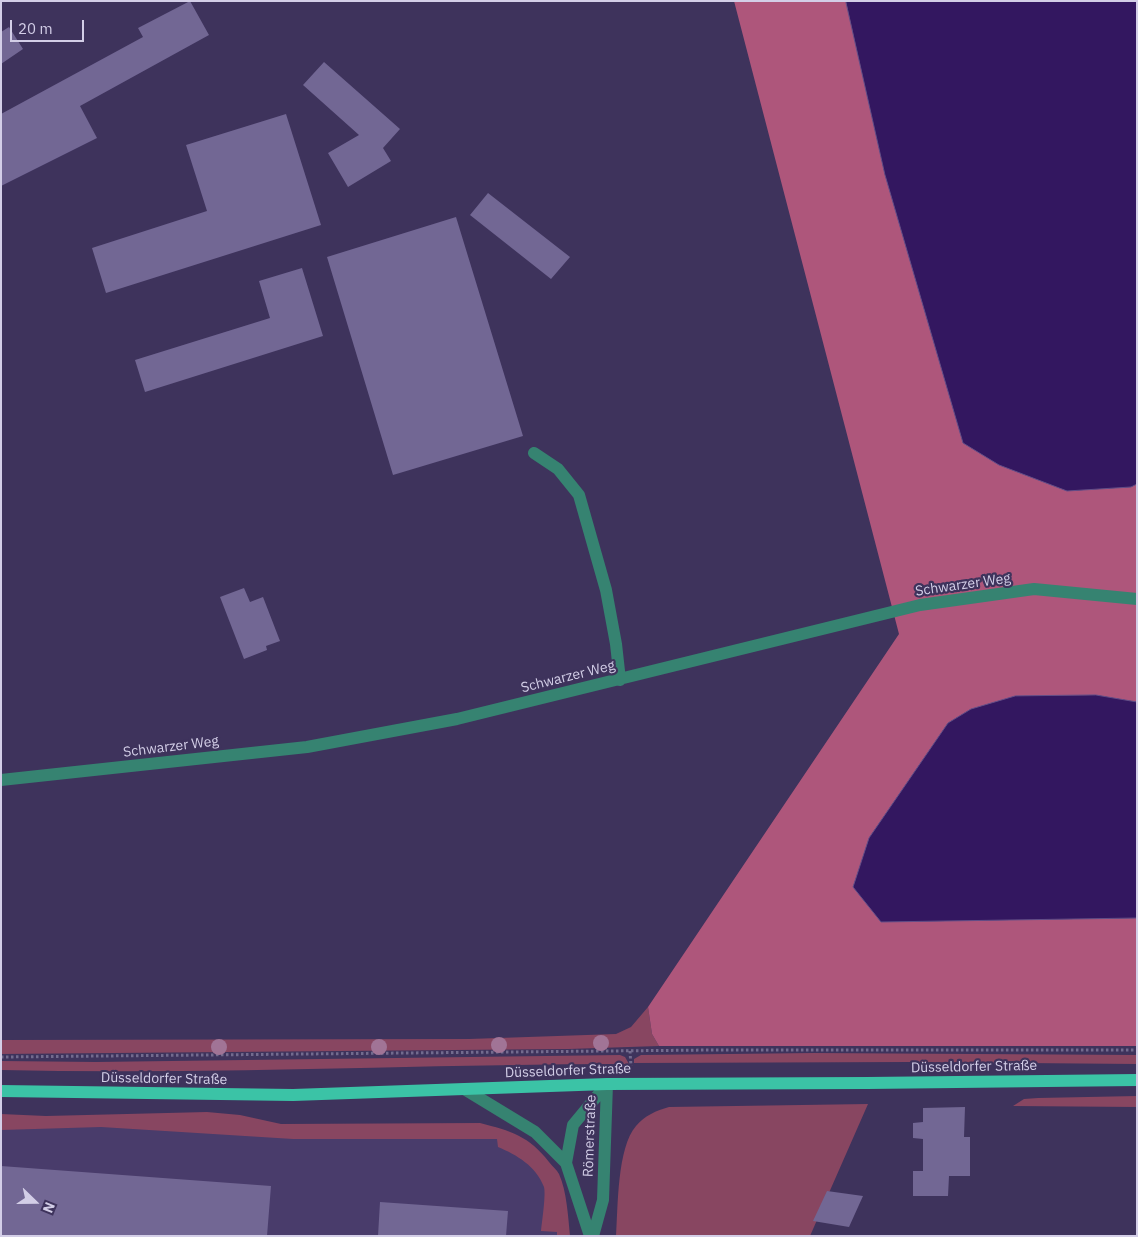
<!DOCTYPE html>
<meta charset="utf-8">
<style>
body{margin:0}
#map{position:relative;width:1138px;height:1237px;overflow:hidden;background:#3e335c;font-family:"IBM Plex Sans",sans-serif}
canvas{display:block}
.frame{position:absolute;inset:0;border:2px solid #d3cee7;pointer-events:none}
.north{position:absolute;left:10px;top:1177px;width:50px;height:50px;-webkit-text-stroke:4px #3e335c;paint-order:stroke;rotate:112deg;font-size:14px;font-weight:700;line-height:20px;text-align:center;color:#d3cee7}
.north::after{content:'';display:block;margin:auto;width:18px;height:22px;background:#d3cee7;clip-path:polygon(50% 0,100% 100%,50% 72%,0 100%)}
.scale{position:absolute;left:10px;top:20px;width:74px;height:22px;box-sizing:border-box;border:2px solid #d3cee7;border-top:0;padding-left:6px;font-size:15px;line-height:18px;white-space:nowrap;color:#d3cee7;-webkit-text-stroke:4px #3e335c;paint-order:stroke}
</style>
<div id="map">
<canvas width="1138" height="1237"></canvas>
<div class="frame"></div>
<div class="north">N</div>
<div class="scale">20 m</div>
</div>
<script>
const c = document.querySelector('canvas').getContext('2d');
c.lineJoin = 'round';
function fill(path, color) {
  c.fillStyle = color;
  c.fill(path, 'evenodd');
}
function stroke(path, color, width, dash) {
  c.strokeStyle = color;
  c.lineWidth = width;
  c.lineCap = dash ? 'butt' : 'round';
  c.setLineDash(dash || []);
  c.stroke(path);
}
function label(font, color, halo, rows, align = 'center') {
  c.font = font + ' "IBM Plex Sans",sans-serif';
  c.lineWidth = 4.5;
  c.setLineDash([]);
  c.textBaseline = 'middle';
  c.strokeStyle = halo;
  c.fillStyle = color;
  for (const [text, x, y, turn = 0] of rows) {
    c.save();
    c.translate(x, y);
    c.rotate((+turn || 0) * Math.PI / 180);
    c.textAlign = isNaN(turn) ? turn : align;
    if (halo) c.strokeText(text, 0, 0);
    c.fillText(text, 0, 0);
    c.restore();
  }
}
fill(new Path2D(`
 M1,1121l509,18 47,57 3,40h-559z`), '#493c6b');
fill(new Path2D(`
 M648,1007l4,27 7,12 -90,3 -568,5v-14l468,-1 147,-5 15,-7z
 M814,1053l323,2v9l-228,-2 -275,1v-4l7,-4z
 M620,1055l5,2 4,7c-209,0 -419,11 -628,6v-9l95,1z
 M1137,1096v11l-124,-1 11,-7 14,-1z
 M868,1104l-58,132h-194c2,-29 1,-88 20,-110 9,-11 20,-15 33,-19z
 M207,1112l33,3 41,9 199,-1c31,8 49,13 69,39 3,4 8,8 10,12 8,18 9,43 11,62h-13v-4l-16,-1c1,-10 5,-36 3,-44 -8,-21 -27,-32 -46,-40l-1,-8h-204l-192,-12 -100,3v-16l45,2z`), '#884661');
fill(new Path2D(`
 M734,1h112l39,174 182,316 64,-4 6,-3v218l-41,-7 -125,14 -23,14 -79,115 12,84 256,-4v128h-478l-7,-12 -4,-27 251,-373z`), '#ae567b');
const water = new Path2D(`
 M846,1h291v483l-6,3 -64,4 -68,-26 -36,-22 -78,-268z
 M1096,695l41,7v216l-256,4 -28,-35 16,-49 79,-115 23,-14 44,-13z`);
fill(water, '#331760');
stroke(water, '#634e88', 1);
fill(new Path2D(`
 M190,1l19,34 -129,71 17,32 -96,48v-72l142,-77 -5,-9z
 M9,27l14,22 -22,15v-32z
 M324,62l76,67 -17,19 8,13 -43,26 -20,-34 31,-18 -56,-50z
 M286,114l35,111 -215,68 -14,-45 115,-37 -21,-66z
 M488,193l82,64 -19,22 -81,-64z
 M456,217l67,219 -130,39 -66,-218z
 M302,268l21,68 -178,56 -10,-32 135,-42 -11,-37z
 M244,588l6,14 13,-5 17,44 -14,5 1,4 -23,9 -24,-62z
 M965,1107l-1,30h6v39h-21l-1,20h-35v-25h10v-32l-10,-1v-15l10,-1v-14z
 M1,1166l270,20 -4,50h-266z
 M827,1191l36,5 -14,31 -36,-6z
 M380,1202l128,9 -2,25h-128z`), '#726794');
stroke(new Path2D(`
 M630,1051l1,15
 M1,1057l708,-7h428`), '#736b8e', 3, [2.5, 2.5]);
stroke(new Path2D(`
 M534,453l24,16 21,26 27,95 10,54 4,36
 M1,780l306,-33 150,-28 463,-114 114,-16 103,10
 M466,1090l69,42 31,31
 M590,1236l-24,-73 7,-38 34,-41
 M593,1236l10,-36 4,-116`), '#368371', 12);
stroke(new Path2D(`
 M1,1091l292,4 314,-11 260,-1 270,-3`), '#3bc3a6', 12);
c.fillStyle = '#a17496';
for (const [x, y] of [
 [601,1043],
 [499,1045],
 [219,1047],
 [379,1047]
]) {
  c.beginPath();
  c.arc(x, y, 8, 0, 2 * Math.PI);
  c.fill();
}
label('14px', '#d3cee7', '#3e335c', [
 ["Schwarzer Weg",963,585,-8],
 ["Schwarzer Weg",568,677,-14],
 ["Schwarzer Weg",171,747,-7],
 ["Düsseldorfer Straße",974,1067,-1],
 ["Düsseldorfer Straße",568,1071,-2],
 ["Düsseldorfer Straße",164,1079,1],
 ["Römerstraße",590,1136,-88]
]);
</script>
